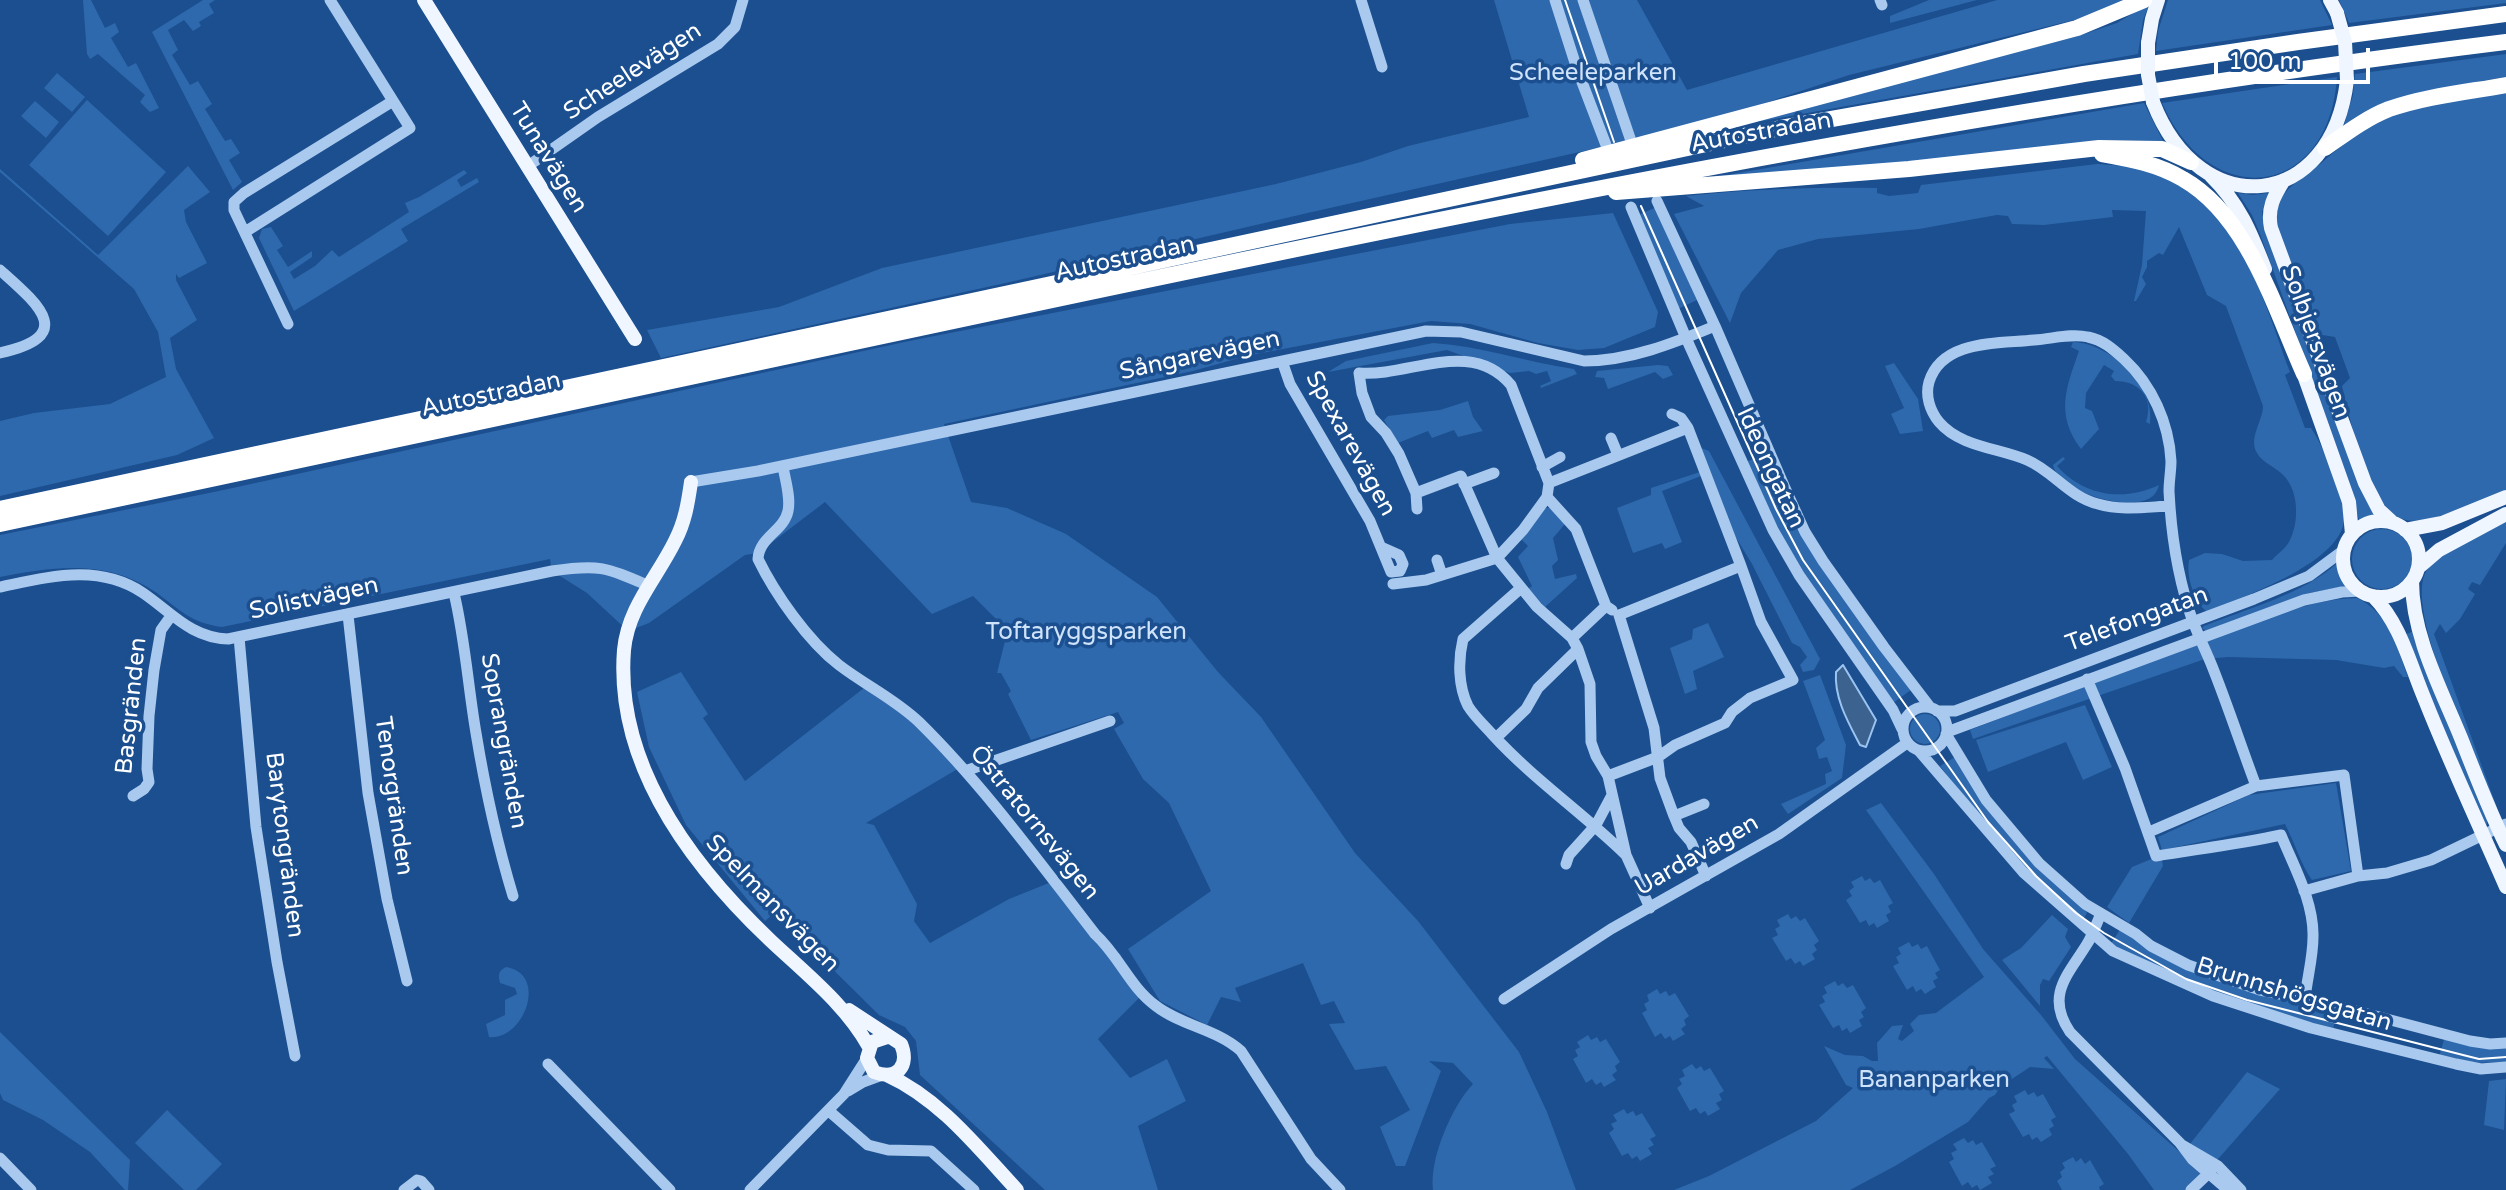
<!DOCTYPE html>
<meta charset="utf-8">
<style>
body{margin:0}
#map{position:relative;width:2506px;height:1190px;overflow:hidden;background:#1b4f8f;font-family:"Varela Round",sans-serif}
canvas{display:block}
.scale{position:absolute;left:2214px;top:48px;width:156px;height:36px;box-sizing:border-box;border:4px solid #fff;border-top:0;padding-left:10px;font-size:24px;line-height:28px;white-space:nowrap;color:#fff;-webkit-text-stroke:6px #1b4f8f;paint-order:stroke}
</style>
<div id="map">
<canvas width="2506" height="1190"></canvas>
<div class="scale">100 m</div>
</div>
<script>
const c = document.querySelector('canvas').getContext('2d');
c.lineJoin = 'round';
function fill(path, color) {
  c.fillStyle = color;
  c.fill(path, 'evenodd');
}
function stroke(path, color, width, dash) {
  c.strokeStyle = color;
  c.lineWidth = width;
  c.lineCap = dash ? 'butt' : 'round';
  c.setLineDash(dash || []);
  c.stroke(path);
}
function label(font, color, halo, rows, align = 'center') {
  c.font = font + ' "Varela Round",sans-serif';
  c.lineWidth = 7;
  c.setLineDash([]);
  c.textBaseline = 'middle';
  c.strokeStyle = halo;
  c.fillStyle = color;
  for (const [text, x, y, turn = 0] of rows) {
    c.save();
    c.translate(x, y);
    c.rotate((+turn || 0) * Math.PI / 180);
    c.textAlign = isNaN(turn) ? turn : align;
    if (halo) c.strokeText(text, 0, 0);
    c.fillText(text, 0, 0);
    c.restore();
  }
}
fill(new Path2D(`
 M83,0h8l14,28 10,-5 4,9 -8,6 17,29 8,-4 23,45 -9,4 -10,-10 5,-7 -47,-41 -8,5 -3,-5z
 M203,0h12l-6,4 5,9 -15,9 2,4 -8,5 -9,-11 -16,10 10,20 -6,5 18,30 8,-4 14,23 -7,5 20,32 6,-2 9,14 -11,7 13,22 -9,8 -81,-158z
 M1494,0h143l50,90 310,-90h130l-23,11 -26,8 -229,56 -123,41 -124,31 -290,65 -302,70 -349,76 -14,-28 132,-23 103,-39 394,-84 85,-22 47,-16 121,-29z
 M1929,0h48l-87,23v-7z
 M2168,0h152l12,25 -176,26 2,-20z
 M2339,0h167v3l-157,20z
 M2150,3l-7,17 -5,34 -398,71 338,-89 39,-13z
 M2506,54v23c-57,10 -113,15 -162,48l9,-30 2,-21z
 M57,73l28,24 -13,15 -28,-24z
 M2337,77c-8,122 -127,136 -175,26z
 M2506,90v402c-21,9 -80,33 -100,28 -37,-7 -56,-102 -64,-134l8,-8 -15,-41 -13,-2 -13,-26 -34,-82c0,-34 16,-40 39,-58 20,-16 37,-34 60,-45 40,-20 88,-25 132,-34z
 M87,100l79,72 -58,64 -79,-71z
 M35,101l24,21 -13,16 -25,-22z
 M2144,103l19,38 -58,-1 -164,19 -267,25z
 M2097,164c14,1 30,1 43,5 97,25 120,121 150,203l-5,3 20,53h6c12,18 18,36 25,57 4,12 10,24 8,36 -5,43 -101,75 -136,91 -14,-7 -22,-37 -19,-52l16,-7 17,1 21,7 29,-1c5,-6 13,-11 17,-18 11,-20 10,-54 -8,-69 -8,-7 -19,-11 -24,-20 -9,-15 6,-32 6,-47l-37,-100 -19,-11 -28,-68 -16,28 -4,-2 -12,8v6l-5,10 4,7 -10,17h-2l8,-36 4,-54 -34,-1 1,7 -69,8 -32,-1 -4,-8 -11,-1 -78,14 -101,10 -40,11 -37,43 -11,30 -56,-109 30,-8 -18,-10c64,-7 127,-9 191,-8v5l12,3 29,-3 3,-8z
 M188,166l22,26 -26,18 2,12 21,41 -28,15 -3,-4v6l21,40 -27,18 6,31 38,69 -37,17 -177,41v-75l34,-8 76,-9 56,-27 -8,-45 -24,-43 -134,-117v-3l98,86z
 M464,170l3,3 -10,7 4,7 16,-9 2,4 -78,47 7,12 -114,70 -35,-73 3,-9 9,-2 12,19 -6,4 11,17 24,-16v6l-22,15 4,7 21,-13 17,-16 7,7 70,-45 -4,-9 14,-6z
 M2238,193l15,2 15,-2 -6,19 5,24 91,246 17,33 -16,5 -9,-36 -90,-250 -8,-19z
 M1657,207l40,93 -19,9 -40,-94z
 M1613,213l45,99 -3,15 -51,21 -26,2 -40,-7 -68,-19 -39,-3 -185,35 -53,15 -249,53 27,78 36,6 59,26 91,63 61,75 43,45 94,136 63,68 101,131 28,60 29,78h-143c-4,-31 19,-84 40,-106l-20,-21 -24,-2 12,10 -36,95h-9l-16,-39 30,-17 -24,-44 -31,4 -26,-46 16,-1 -11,-22 -13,4 -18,-42 -68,25 6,14 -20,-5 -14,28 -47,-24 -32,-52 83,-58 -42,-88 -26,-24 -29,-50 10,-6 -6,-11 -87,28 -23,-46 3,-3 -10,-18h-4l8,-32 -7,-20 -25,-25 -41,18 -107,-112 -67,51 -13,2 -96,68 -21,8 -41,-38 -35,-22 -2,-12 -328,68c-31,-4 -42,-17 -65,-34 -49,-34 -102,-27 -157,-16v-42l214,-43 700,-152 596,-116z
 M2073,342c37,1 83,44 77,82l-4,-2c8,-24 -6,-41 -31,-41l-4,-5 3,-5 -10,-6 -18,28 -1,15 7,3 7,18 -18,20c-26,-35 -15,-61 -2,-98l-8,-4z
 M1433,343c48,3 93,19 141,26l3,5 -36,14 -1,-2 11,-5 -4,-10 -11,3 -7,-3 -19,2 -63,-23 -119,22 18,-11z
 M1894,363l24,36 5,32 -23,3 -9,-20 13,-6 -19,-42z
 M1658,365l10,1 5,9 -10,4 -8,-7 -47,17 -4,-11 -9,-1 2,-6z
 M1468,401l5,16 10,14 -25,6 -4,-7 -22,8 -4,-7 -30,12 -14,-23 4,-4 52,-6z
 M1701,448l8,3 111,208 -6,11 -11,2 -3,-7 7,-8 -7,-10 -8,-4 -40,-79 -23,-38z
 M1765,454l25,56 121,180 -18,13 -109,-159 -38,-82z
 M2063,457l2,2 -8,7c27,30 66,36 102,19 -1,4 -3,8 -6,11 -21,18 -95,-4 -100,-31z
 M1700,472l1,4 -39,15 20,51 -17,7 -3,-6 -29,10 -16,-45 34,-13v-7z
 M1543,508h7l15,16 -12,14 5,22 -6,6 3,13 21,-5 1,4 -32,29 -18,-17 5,-4 -14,-29 10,-11 -7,-7z
 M2506,522v21l-26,42 -8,-3 -4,7 7,5 -15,25 -14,14 -6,-9 -6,10 63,174c-18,-40 -96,-202 -70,-238 11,-17 60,-39 79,-48z
 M2352 559a30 30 0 1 1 60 0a30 30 0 1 1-60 0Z
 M2336,564l10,22 -37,7 -103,38 -4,-3 2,-2c40,-16 101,-33 132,-62z
 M2357,598c31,14 40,49 51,79h-5l-9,-11 -10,2 -48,-8 -108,-3 -23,2 -232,80 -3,-9c76,-30 153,-58 230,-86 50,-18 104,-45 157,-46z
 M1708,623l16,34 -31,14 4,18 -12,5 -15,-46 22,-9 1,-10z
 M2414,631l74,187 -2,10 -82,-193z
 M681,672l27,42 -5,4 42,63 124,-97 92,83 -95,56 8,2 43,79 -3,17 16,22 79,-44 45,-18 59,70 7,3 23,40 -45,45 32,39 37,-19 19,42 -48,25 20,64h-113l-125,-115 -4,-34 -11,-14 -26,-12 -83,-82 -15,-26 -16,14 -79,-96 -37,-78 -12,-55z
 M1820,675l26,70 -4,33 -54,36 -7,-10 45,-20 -1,-10 7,-3 -5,-14 -8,2 -3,-11 9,-8 -22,-59z
 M2085,705l27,62 -29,13 -17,-38 -78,30 -12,-32z
 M1910 729a15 15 0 1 1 30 0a15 15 0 1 1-30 0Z
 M1957,756l15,27 113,125 2,5 -5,8 -30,-26 -57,-58 -55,-71z
 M2336,783l15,88 -39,9c-12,-17 -17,-37 -27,-56l-123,26 -4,-13 91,-42z
 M1881,803l53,71 49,75 58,66 34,44 107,95 65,-82 33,17 -85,96 4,5h-45l-26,-36 -81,-98 -3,2 10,11 -24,-2 -30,20 -5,8 -6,3 -21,24 -73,44 -45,24h-176l35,-14 107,-55 37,-33 -7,-3 -22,-39 21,9 18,1 9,5h6l-1,-18 15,-17 11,-1 -5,14 4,2 12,-10 -4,-7 9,-9 17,-2 48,-36 -118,-167z
 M2161,855l2,11 -34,57 -22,-16 25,-40z
 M1862,876l3,5 5,-3 4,5 6,-3 13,23 -5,3 3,6 -5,3 3,6 -12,7 -3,-5 -5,3 -3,-6 -6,3 -14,-23 6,-4 -3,-5 5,-4 -3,-5z
 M1788,914l3,5 5,-3 4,5 5,-3 14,23 -5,4 3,5 -5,4 3,5 -12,7 -3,-5 -5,3 -4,-6 -5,3 -14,-23 6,-3 -3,-6 5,-3 -3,-6z
 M2052,915l16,14 -3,8 6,10 -22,34 -6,-2 -3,6v21l-38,-46 19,-12z
 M2121,928l69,42 147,39 -4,21 -113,-36 -110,-49z
 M1909,942l3,5 6,-3 3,5 6,-3 13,24 -5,3 3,5 -5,3 3,6 -11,7 -4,-5 -5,3 -3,-6 -6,4 -14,-24 6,-3 -3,-6 5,-3 -3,-6z
 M506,967c43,7 18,74 -17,70l-3,-13 19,-9v-15l12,-6 -2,-6 -15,-5c-2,-8 -2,-12 6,-16z
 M1835,981l3,5 5,-3 4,5 6,-3 13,23 -5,4 3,5 -5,3 3,6 -12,7 -3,-5 -5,3 -3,-6 -6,3 -14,-23 6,-3 -3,-6 5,-3 -3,-6z
 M1657,989l3,5 6,-3 3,5 6,-3 14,23 -5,4 2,5 -5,4 4,5 -12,7 -3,-5 -5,3 -4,-6 -6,4 -13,-24 5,-3 -3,-6 5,-3 -2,-6z
 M0,1032l130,128 -2,30h-3l-35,-38 -47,-32 -40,-20 -3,-7z
 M1588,1035l3,5 6,-3 3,5 6,-3 14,23 -5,4 2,5 -5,4 4,5 -12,7 -3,-5 -5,3 -4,-6 -6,4 -13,-24 5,-3 -3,-6 5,-3 -3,-5z
 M2445,1036l61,9v17l-38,1 -29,-6z
 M1692,1064l4,5 5,-3 3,5 6,-3 14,23 -5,3 3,6 -6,3 4,6 -12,7 -3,-5 -5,3 -4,-6 -6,3 -13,-23 5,-4 -3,-5 6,-3 -3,-6z
 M2506,1079l-2,51 -20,-5 5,-44z
 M2025,1090l3,5 6,-3 3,5 6,-3 13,23 -5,3 3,6 -5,3 3,6 -11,7 -4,-5 -5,3 -3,-6 -6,3 -14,-23 6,-3 -3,-6 5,-3 -3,-6z
 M1624,1109l3,5 6,-3 3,5 6,-3 14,23 -6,3 4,6 -6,3 4,6 -12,7 -3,-5 -5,3 -4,-6 -6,3 -13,-23 5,-4 -3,-5 6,-3 -4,-6z
 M167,1110l55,54 -26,26h-12l-49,-47z
 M1964,1138l4,5 5,-3 3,5 6,-3 14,24 -6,3 4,5 -6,3 4,6 -12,7 -3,-5 -5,3 -4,-6 -6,4 -13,-24 5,-3 -3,-6 6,-3 -4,-6z
 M2073,1157l3,5 5,-4 4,6 5,-4 14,24 -5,3 1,3h-38l-5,-9 5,-4 -2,-5 5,-4 -3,-5z`), '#2e69ad');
const water = new Path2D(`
 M1843,665l33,55 -10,27 -6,-2c-12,-23 -26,-47 -24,-73z`);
fill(water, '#3c6290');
stroke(water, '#9cc4f0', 2);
stroke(new Path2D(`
 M1361,0l21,67
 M1555,0l22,69 29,76
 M1583,0l47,138
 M1880,0l2,5
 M528,166l70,-49 120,-73 17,-17 8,-27
 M1657,201l58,125 70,162 20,44 18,29 61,86 46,60
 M1631,207l55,131 87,192 26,45 94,135 9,19
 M245,232l165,-104 -80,-128
 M0,270c38,34 78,66 0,83
 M288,324l-54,-114v-8l10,-9 149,-92
 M1282,361l8,23 80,137 21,51 9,-1 3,-7 -4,-9 -18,-8
 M1672,414l9,4 7,10
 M1611,438l7,17
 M783,466c2,14 8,31 5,45 -4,20 -29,26 -30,48 17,35 50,82 81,106 26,20 56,34 80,57 65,64 120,140 176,212 25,23 34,52 61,72 26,20 61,23 85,45l70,108 29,31
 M1542,467l18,-10
 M691,482l67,-11 668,-140 35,1 123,29c45,0 90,-18 131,-35
 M1549,483l-38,-98c-40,-48 -101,-8 -152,-12l3,20 9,24 15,16 13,21 17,39 45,-17 36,82 40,49 35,31 6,11 12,35 1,58 5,14 12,20 18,79 24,53
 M1464,484l30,-11
 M1416,493l1,16
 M1547,497l29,32 30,77
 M2170,506c-23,1 -49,5 -72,-2 -29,-7 -45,-33 -71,-44 -28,-12 -67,-13 -88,-38 -9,-11 -14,-26 -10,-40 13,-43 70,-38 105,-42 18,-1 37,-7 54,-3 15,3 25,12 36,22 28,26 45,64 47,102 0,10 -2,20 -2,30 2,41 8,81 20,119 6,20 16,38 23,56 16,40 29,80 44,120
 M1437,560l5,15
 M1393,584l33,-4 71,-22 26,-28 24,-33 2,-14 139,-55 53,138 -122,49 35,113 6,50 14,38 5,12 12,14 15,34
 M0,587c49,-10 98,-24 143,6 28,19 48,45 85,46l324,-68c46,-7 53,-4 95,14
 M1521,588l-58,51c-5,21 -5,47 5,67 6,10 16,19 24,28 41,45 91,79 134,121
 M454,593c11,46 14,93 22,140 9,55 21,110 37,163
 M348,615l20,178 19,106 20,82
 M239,637l17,190 21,135 18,94
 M1572,638l34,-32 6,4
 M2087,679l38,89 31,88c42,-7 83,-12 125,-21 13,32 33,67 32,102 0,21 -6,41 -8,62
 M1903 729a22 22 0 1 1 44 0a22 22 0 1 1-44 0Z
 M1937,711h18l299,-112 55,-23 35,-26
 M1947,732l357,-132 38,-8 19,-1
 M1946,734l40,66 53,63 46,41 51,30 15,12 37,19 72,25 70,14 140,37 20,3 16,-1
 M1496,738l30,-29 12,-21 40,-39
 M1919,751l104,121 90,79 100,45 98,32 145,36 25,5 25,-2
 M965,771l145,-50
 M1608,776l50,-19 17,-12 50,-22 7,-11 18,-14 43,-18 -32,-58 -20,-56
 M133,796l11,-7 5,-7 -2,-13 2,-53 5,-46 7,-40 10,-14
 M1674,816l30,-12
 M2149,832l107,-46 88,-11 14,101
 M1566,864l3,-9 27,-30 16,-30
 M2304,891l54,-15 29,-3 44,-13 75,-36
 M2101,914c-5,10 -8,21 -14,30 -19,31 -42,51 -17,88l110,111 12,16 36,31
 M1504,999l107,-70 168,-95 128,-91
 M548,1064l122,126
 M848,1091l15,-9 19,-7
 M829,1111l39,34 20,5 43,1 43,39
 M2182,1145l36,21 23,24
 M0,1158l31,32
 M404,1190l13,-10 4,1 8,9
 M750,1190l94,-96 23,-36
 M2191,1190l20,-19`), '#a9c9ee', 11);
stroke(new Path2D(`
 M424,0l211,339
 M2330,0l7,13
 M2148,43l4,-24 6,-19
 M2153,102c47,122 179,109 194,-22
 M2211,176c28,27 40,57 54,93
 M2284,180c-10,16 -17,28 -13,48l94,255 14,27 13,12
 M2300,364l49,138 3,32
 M691,482c-3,21 -6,40 -16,59 -18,37 -47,66 -51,109 -9,115 68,216 146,290 35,33 76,65 99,107
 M2343 559a38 38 0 1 1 76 0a38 38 0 1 1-76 0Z
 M2405,530l37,-7 64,-26
 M2418,568l21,-18 67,-36
 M2412,581c0,54 29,108 49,157 14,36 28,72 45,107
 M2373,596c28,28 37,69 52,104 25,63 54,125 81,187
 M849,1010l52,34c9,22 -4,37 -27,28l-7,-14 5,-16 15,-5
 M887,1075c53,24 91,73 130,115`), '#f0f6ff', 14);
stroke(new Path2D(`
 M2325,148c20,-14 41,-30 64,-39 37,-13 79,-17 117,-24
 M2102,154c28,5 56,10 81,25 65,37 92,130 121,195
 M1583,160l494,-132 67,-28
 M1616,192l293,-23 190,-21 63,1 29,13
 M0,509l1781,-381 303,-54 214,-32 208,-28
 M0,524c305,-65 611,-130 916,-195 527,-113 1055,-221 1590,-287`), '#fff', 16);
stroke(new Path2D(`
 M1565,0l49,142
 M1641,206l135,303 27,51 185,262 48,54 40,37 28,20 82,46 61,21 216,55 16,4 27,-2`), '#fff', 2);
stroke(new Path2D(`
 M2337,13l8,29 2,38
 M2148,43v32l5,27`), '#f0f6ff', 14);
label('24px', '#fff', '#1b4f8f', [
 ["Scheelevägen",633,72,-33],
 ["Autostradan",1761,133,-10],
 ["Tunavägen",548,158,58],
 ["Autostradan",1125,259,-12],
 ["Solbjersvägen",2315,342,70],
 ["Sångarevägen",1200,356,-12],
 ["Autostradan",491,395,-12],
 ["Spexarevägen",1350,444,61],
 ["Ideongatan",1770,468,65],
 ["Solistvägen",314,599,-12],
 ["Telefongatan",2137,620,-20],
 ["Basgränden",132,706,-84],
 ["Soprangränden",503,741,80],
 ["Tenorgränden",393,796,82],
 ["Östratornsvägen",1034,823,51],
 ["Barytongränden",284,845,83],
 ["Uardavägen",1697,856,-30],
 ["Spelmansvägen",772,904,46],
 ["Brunnshögsgatan",2294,995,17]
]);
label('24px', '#cfe3fa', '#1b4f8f', [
 ["Scheeleparken",1593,74],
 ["Toftaryggsparken",1086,633],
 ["Bananparken",1934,1081]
]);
</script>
